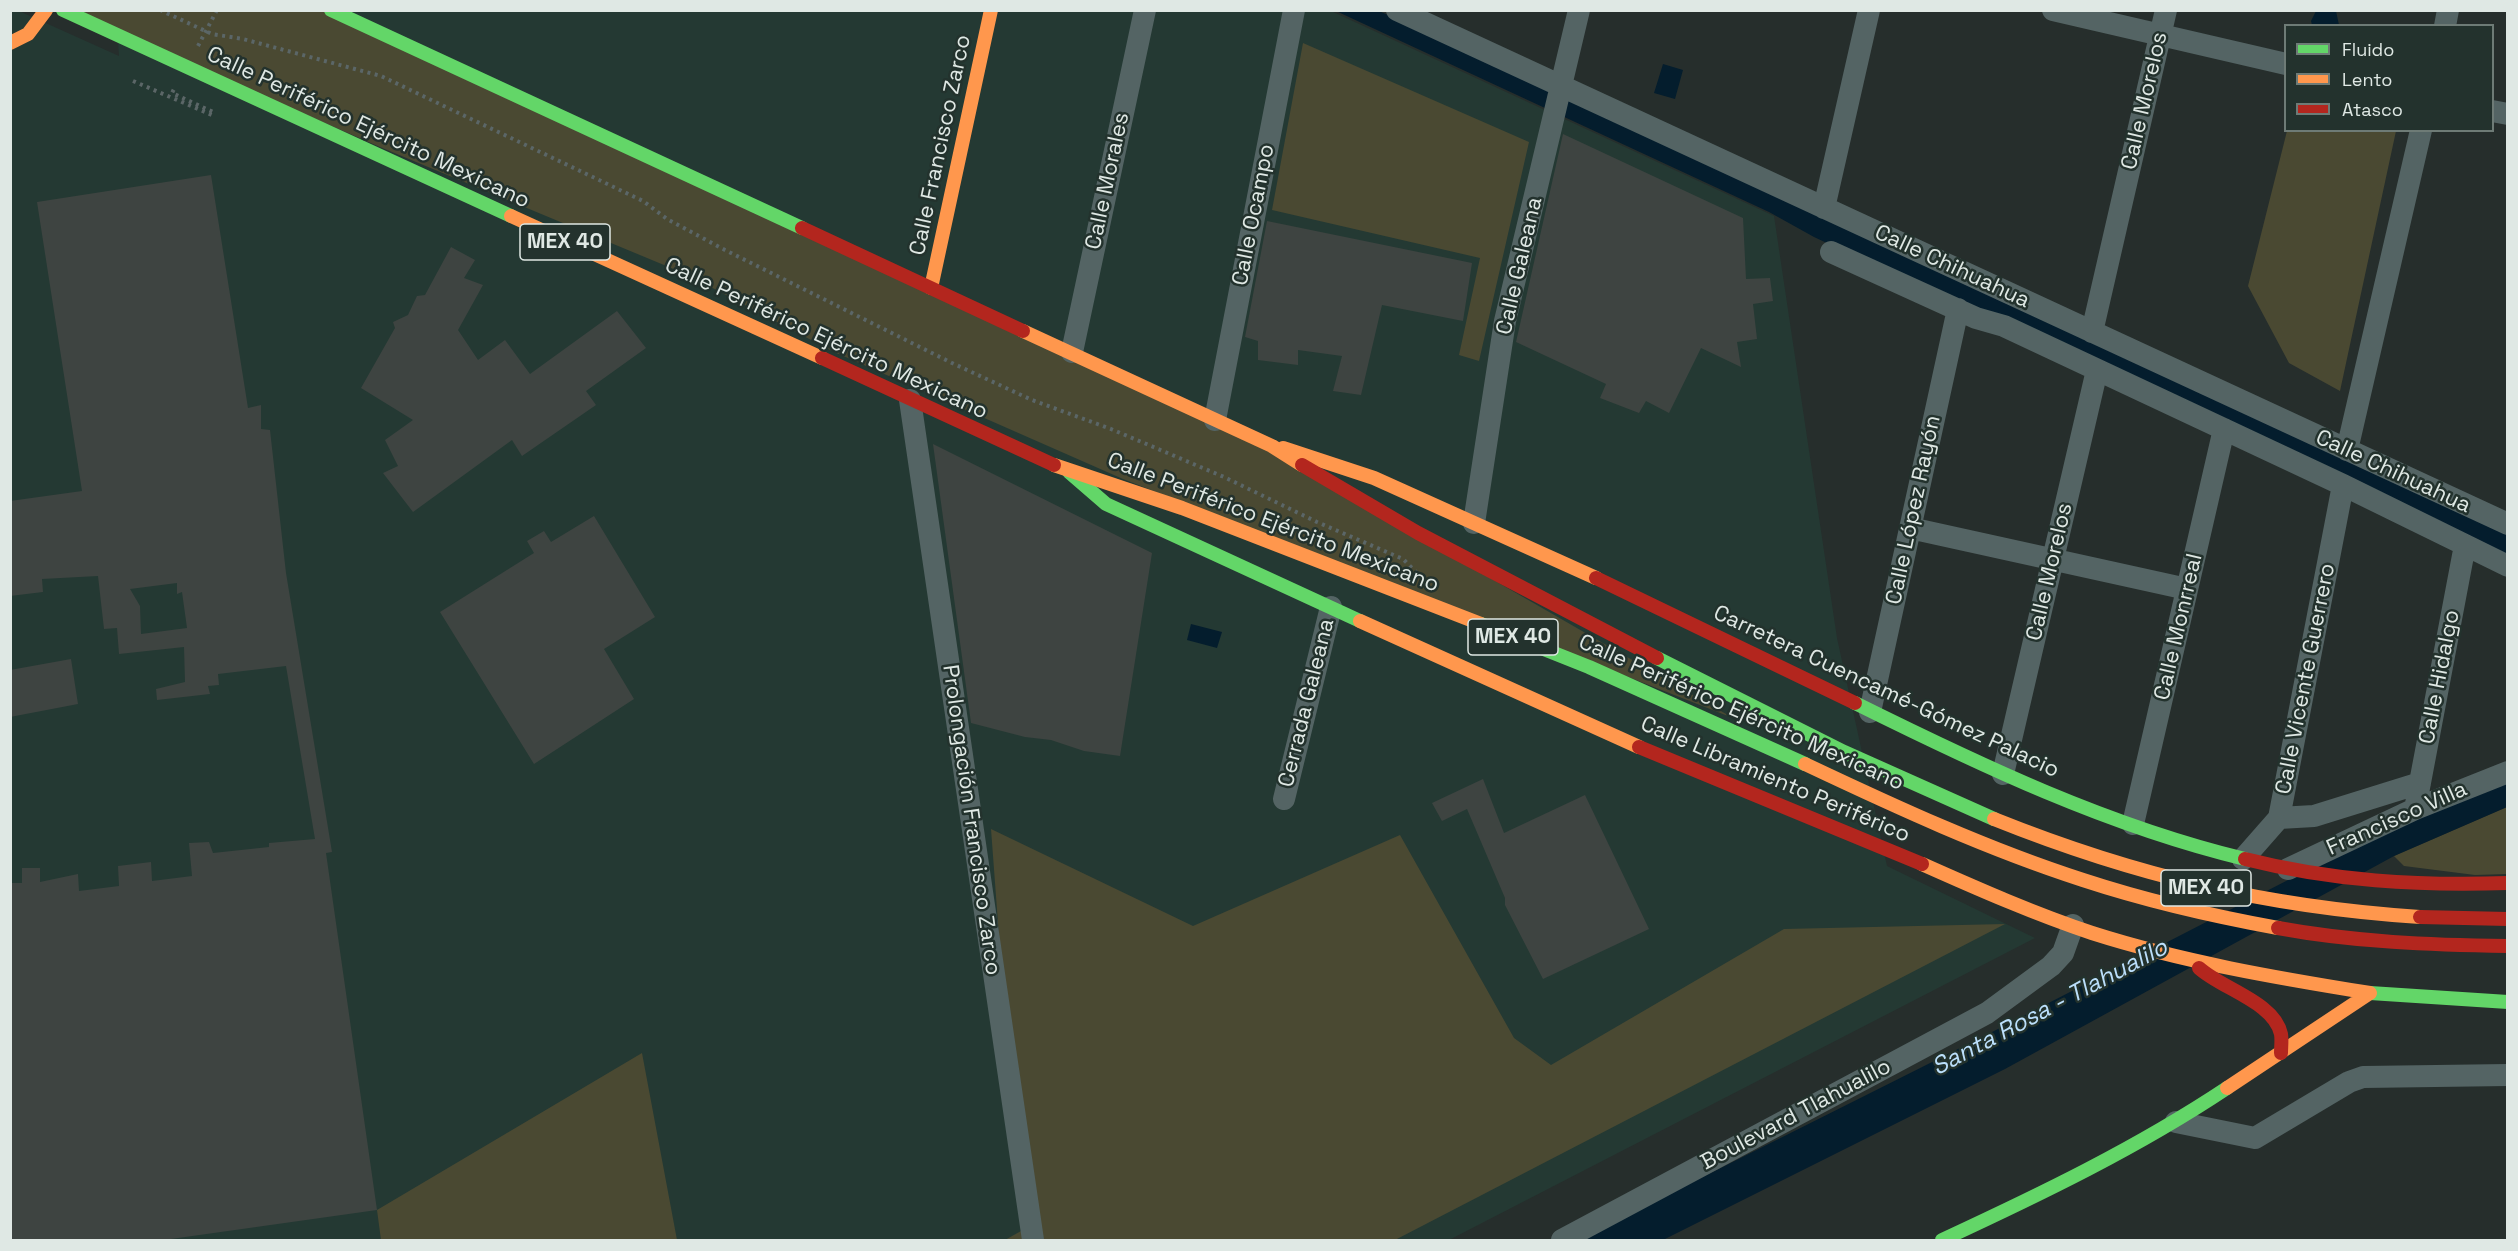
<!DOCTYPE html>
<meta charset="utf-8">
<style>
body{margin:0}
#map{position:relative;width:2518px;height:1251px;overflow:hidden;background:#262e2c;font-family:"Space Grotesk",sans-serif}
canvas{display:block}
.frame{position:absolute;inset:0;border:12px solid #dfe8e4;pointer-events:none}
.legend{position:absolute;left:2284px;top:24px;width:210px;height:108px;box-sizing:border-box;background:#23322d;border:2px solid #6e7b76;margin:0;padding:8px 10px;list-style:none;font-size:18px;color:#dfe8e4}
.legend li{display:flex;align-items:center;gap:12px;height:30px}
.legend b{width:30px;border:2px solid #6e7b76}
</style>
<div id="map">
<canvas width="2518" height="1251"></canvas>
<div class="frame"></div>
<ul class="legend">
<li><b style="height:8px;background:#63d668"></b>Fluido</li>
<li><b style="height:8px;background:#ff974d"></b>Lento</li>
<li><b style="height:8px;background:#b3261e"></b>Atasco</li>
</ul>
</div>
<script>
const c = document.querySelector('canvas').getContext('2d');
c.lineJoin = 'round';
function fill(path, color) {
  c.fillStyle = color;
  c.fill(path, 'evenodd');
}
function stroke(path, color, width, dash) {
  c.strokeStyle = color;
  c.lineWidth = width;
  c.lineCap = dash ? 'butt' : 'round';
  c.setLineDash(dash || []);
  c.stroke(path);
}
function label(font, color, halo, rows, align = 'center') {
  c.font = font + ' "Space Grotesk",sans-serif';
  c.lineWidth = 5;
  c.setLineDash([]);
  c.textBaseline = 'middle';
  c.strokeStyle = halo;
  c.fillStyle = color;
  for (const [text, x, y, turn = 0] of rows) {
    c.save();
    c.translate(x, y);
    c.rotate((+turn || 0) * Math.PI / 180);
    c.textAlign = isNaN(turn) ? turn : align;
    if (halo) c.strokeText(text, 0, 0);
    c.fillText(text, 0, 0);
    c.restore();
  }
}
fill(new Path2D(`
 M10,11h9l100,45 -3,-45h1215l443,205 63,422 50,228 148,72 -586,302h-1438z`), '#243933');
fill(new Path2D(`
 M68,11h273l927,439 465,268 -610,-239 -291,-128 -144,-76 -308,-128z
 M1303,43l226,99 -50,219 -20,-6 21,-97 -208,-48z
 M2287,131h109l-56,260 -51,-28 -41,-77z
 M2507,807v67l-32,1 -71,-9 -10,-10z
 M991,829l202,97 207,-91 114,203 37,27 233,-136 221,-5 -610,316h-390l16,-9z
 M642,1053l35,187h-296l-4,-30z`), '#4a4932');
fill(new Path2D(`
 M1336,11h43l1128,519v31l-693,-324 -45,-25z
 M2316,11h20l3,14h-27l-1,-4z
 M1663,64l20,6 -8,29 -21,-6z
 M1191,624l31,8 -5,16 -30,-8z
 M2507,778v29l-113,49 -389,213 -342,171h-86l421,-211 401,-206z`), '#041d2d');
fill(new Path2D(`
 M1563,134l180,84 3,61 24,-1 3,23 -20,3 4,35 -20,3 4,25 -40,-19 -32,65 -23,-12 -7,12 -39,-15 6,-14 -90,-42z
 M211,175l37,233 13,-3v24l9,1 16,143 46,279 -6,1 51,357 -213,30h-154v-357h12v-15h18v14l38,-8 1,17 40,-5 -1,-20 33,-4 1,19 40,-5 -3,-33 20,-1 4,11 56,-6v-4l46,-4 -29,-173 -68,8 1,11 -11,1 2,8 -53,6 -1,-11 29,-7 -1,-35 -65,7 -2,-26 -13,1 -6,-53 -56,3 1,13 -33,4v-95l72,-10 -45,-289zM177,583v11l5,-2 5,36 -46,6 -1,-28 -10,-17z
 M1267,221l205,42 -9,58 -81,-16 -21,90 -28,-4 9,-35 -44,-6v15l-40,-5v-19l-13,-4z
 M451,247l24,13 -11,18 19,7 -25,45 20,30 27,-20 25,34 87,-63 29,37 -60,43 10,14 -74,51 -10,-16 -99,72 -30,-39 15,-7 -13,-26 28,-20 -52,-32 34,-60 -2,-6 15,-7 9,-19 8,-1z
 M933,444l219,109 -32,203 -36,-5 -33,-11 -26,-3 -54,-14z
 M594,516l61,101 -51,32 30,50 -100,65 -94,-152 94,-59 -7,-12 17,-10 7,11z
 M71,659l7,45 -68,13v-47z
 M1483,779l21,54 81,-38 64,134 -106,50 -38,-74v-7l-38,-89 -25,12 -10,-18z`), '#3e4441');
stroke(new Path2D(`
 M160,10l52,24 31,5 138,37 262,125 24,18 58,31 227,113 80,37 79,29 113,48 93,45 86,37 13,13
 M198,46l19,-36
 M133,81l79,34 1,-3 -41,-19 2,-4`), '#5b6667', 4, [3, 4.5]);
stroke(new Path2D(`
 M1397,10l1111,514
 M2053,10l233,54
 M2445,26l3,-16
 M2492,111l16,3
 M1824,208l45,-198
 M1831,252l145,66 28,8 339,159 165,81
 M2092,332l74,-322
 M1072,352l73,-342
 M910,400l123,840
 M1215,420l79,-410
 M2347,450l74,-320
 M1474,523l31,-202 74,-311
 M1910,528l277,61
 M1870,712l88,-403
 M2003,774l94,-404
 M1284,799l47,-192
 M2415,809l50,-264
 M2279,818l35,-2 106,-33
 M2133,824l91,-395
 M2243,859l36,-41 64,-333
 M2288,869l127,-60 93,-37
 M2176,1122l79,16 94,-56 14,-5 145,-2
 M1562,1240l425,-227 64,-47 12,-13 10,-28`), '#546464', 22);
stroke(new Path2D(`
 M63,10l448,206
 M331,10l471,218
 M1069,472l37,32 254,117
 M1481,624l108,43 216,97
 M1657,658l187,94 150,67
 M1855,703c125,62 253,123 390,156
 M2370,993l138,9
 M1942,1240c97,-45 195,-92 285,-152`), '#63d668', 14);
stroke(new Path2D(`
 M10,43l18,-9 18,-24
 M511,216l311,142
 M931,288l60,-278
 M1023,331l249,115 30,19
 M1283,448l91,30 222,100
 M1054,465l128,43 299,116
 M1360,621l279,126
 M1805,764c91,43 182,85 278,116 64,21 129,36 195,48
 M1994,819c142,57 273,88 426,98
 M1922,864c56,25 113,50 170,69 91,29 185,45 278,60
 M2227,1088l143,-95`), '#ff974d', 14);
stroke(new Path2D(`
 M802,228l221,103
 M822,358l232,107
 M1302,465l116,68 239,125
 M1596,578l259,125
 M1639,747l283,117
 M2245,859c87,22 173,27 263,24
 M2420,917l88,2
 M2278,928c76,14 153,17 230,18
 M2199,968c23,21 75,34 82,66 1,6 0,13 0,19`), '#b3261e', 14);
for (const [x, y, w] of [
 [565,242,90],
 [1513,637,90],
 [2206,888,90]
]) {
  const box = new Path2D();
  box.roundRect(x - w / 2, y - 18, w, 36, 4.5);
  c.fillStyle = '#23322d';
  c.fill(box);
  stroke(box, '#dfe8e4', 1.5);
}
label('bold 21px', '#dfe8e4', null, [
 ["MEX 40",565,242],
 ["MEX 40",1513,637],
 ["MEX 40",2206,888]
]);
label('22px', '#dfe8e4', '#23322d', [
 ["Calle Morelos",2145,101,-77],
 ["Calle Periférico Ejército Mexicano",368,128,25],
 ["Calle Francisco Zarco",941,145,-78],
 ["Calle Morales",1108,181,-78],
 ["Calle Ocampo",1254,215,-79],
 ["Calle Galeana",1520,266,-77],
 ["Calle Chihuahua",1952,267,25],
 ["Calle Periférico Ejército Mexicano",826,339,25],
 ["Calle Chihuahua",2393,472,25],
 ["Calle López Rayón",1914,510,-78],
 ["Calle Periférico Ejército Mexicano",1273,523,21],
 ["Calle Morelos",2050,572,-77],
 ["Calle Monrreal",2179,627,-77],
 ["Calle Hidalgo",2440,677,-79],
 ["Calle Vicente Guerrero",2306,679,-79],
 ["Carretera Cuencamé-Gómez Palacio",1886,692,25],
 ["Cerrada Galeana",1307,703,-76],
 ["Calle Periférico Ejército Mexicano",1741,713,24],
 ["Calle Libramiento Periférico",1775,780,23],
 ["Francisco Villa",2397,819,-24],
 ["Prolongación Francisco Zarco",971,820,82],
 ["Boulevard Tlahualilo",1796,1115,-28]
]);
label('italic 24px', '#bbdffb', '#23322d', [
 ["Santa Rosa - Tlahualilo",2050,1008,-28]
]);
</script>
